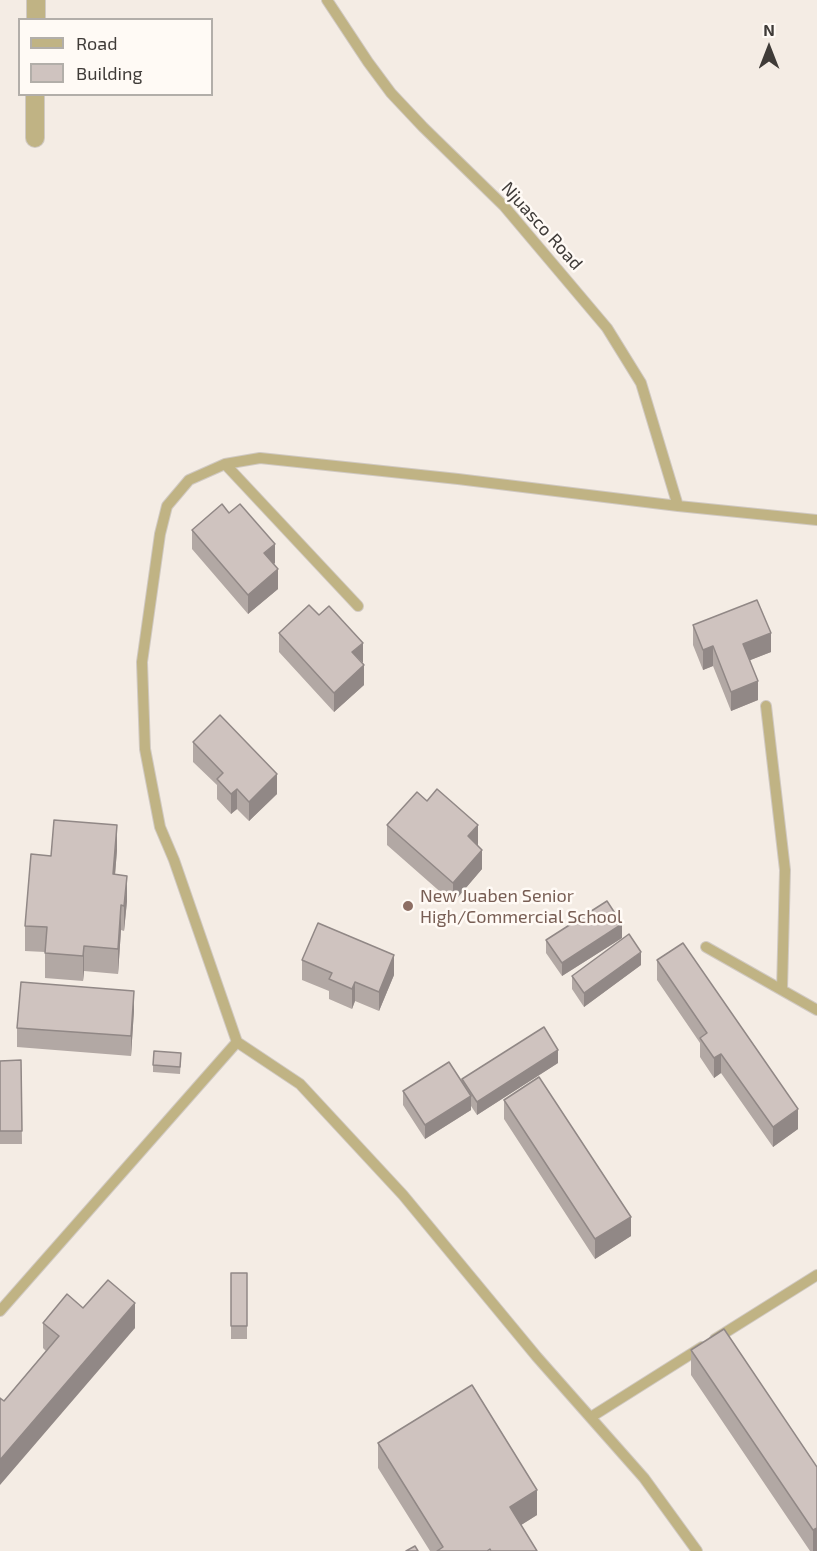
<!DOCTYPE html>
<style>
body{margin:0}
#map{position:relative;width:817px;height:1551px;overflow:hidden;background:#f4ece4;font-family:"Exo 2",sans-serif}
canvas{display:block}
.legend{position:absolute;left:18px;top:18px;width:195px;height:78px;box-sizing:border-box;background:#fffaf5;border:2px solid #b2aea9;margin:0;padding:8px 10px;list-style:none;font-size:18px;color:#3f3b38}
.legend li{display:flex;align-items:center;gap:12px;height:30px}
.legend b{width:30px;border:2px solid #b2aea9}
.north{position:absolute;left:739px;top:18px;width:60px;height:60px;-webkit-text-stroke:4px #fffaf5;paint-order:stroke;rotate:0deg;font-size:16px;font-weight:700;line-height:24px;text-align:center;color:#3f3b38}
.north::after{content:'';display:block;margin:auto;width:21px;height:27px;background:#3f3b38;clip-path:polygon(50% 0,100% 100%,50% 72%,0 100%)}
</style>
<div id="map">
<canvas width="817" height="1551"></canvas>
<ul class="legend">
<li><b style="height:8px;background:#c0b384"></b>Road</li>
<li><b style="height:16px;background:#cfc3bf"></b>Building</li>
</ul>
<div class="north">N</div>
</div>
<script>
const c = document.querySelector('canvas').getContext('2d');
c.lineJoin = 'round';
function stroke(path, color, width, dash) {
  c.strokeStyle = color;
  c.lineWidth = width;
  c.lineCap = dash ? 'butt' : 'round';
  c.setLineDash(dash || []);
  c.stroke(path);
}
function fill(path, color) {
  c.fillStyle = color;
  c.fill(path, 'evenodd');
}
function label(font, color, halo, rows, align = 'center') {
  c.font = font + ' "Exo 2",sans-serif';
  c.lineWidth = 5;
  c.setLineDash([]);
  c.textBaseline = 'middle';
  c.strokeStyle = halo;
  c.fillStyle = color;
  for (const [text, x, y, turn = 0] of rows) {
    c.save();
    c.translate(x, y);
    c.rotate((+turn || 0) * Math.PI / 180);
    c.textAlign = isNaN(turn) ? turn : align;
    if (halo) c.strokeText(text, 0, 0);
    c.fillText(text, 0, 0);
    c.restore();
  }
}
const service = new Path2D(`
 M327,0l41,62 23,31 32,34 81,79 103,122 34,55 37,123
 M225,464l133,142
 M766,706l19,164 -3,120
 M706,947l111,63
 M0,1311l237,-269
 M715,1339l102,-64
 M591,1417l111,-70
 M697,1551l-53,-73 -107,-121 -134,-162 -103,-111 -63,-42 -63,-182 -14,-33 -15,-78 -3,-87 18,-128 7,-28 22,-26 36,-16 35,-6 198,21 220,27 139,14`);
const minor = new Path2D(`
 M36,20v-20
 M35,138v-44`);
stroke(service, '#d0c9c2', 12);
stroke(minor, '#d0c9c2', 20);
stroke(service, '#c0b384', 10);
stroke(minor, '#c0b384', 18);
fill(new Path2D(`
 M192,530l83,33 -1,1 4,25 -30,25 -56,-65z
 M693,625l78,27 -21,8 8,40 -27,11 -18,-45 -10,4 -10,-25z
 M279,633l83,30 2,22 -30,27 -55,-60z
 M193,742l84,52 -28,27 -12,-12 -6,5 -14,-15v-14l-24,-23z
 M387,825l91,20 4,24 -29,34 -66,-58z
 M117,850l-2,25 12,26 -3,30 -3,-1 -3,44 -34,-3 -1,10 -38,-3v-26l-20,-1v-25l26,-70z
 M622,938l-60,38 -16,-23v-13z
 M302,960l92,15 -15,36 -24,-10 -3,8 -23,-10v-8l-27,-11z
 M657,960l141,169 -25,18 -52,-74 -7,5 -14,-21v-14l-43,-63z
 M641,965l-57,42 -12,-18v-13z
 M134,1010l-3,46 -114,-9v-19z
 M181,1059l-1,15 -27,-2v-7z
 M21,1060l1,84h-22v-83z
 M558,1063l-81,52 -6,-9v4l-46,29 -22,-34v-14l59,-8v-4z
 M504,1100l127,136 -36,23 -91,-140z
 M231,1273h16v66h-16z
 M83,1308l52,20 -131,73 42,-50 -3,-3v-25z
 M691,1350l126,117v84h-7l-119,-176z
 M378,1443l159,72 -16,10 16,26h-107l-52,-83z`), '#b2a8a4');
fill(new Path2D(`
 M275,544v19l-11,9v-19z
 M278,569v20l-30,25v-19z
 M771,633v19l-28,11v-19z
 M363,643v20l-11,-11z
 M713,646v20l-10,4v-20z
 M364,665v20l-30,27v-19z
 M758,681v19l-27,11v-19z
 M277,774v20l-28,27v-19z
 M237,789v20l-6,5v-20z
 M117,825v25l-4,49v-25z
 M478,825v20l-10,11v-20z
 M482,850v19l-29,34v-20z
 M127,876v25l-3,30v-25z
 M121,905v25l-3,44v-25z
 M622,924v14l-60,38v-13z
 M84,946v25l-1,10v-25z
 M641,952v13l-57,42v-14z
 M394,955v20l-15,36v-19z
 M355,982v19l-3,8v-20z
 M134,991v19l-3,46v-20z
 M558,1050v13l-81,52v-13z
 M721,1054v19l-7,5v-20z
 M471,1096v14l-46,29v-14z
 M798,1109v20l-25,18v-20z
 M631,1217v19l-36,23v-20z
 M135,1303v25l-135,157v-25z
 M537,1490v25l-27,17v-25z
 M817,1528v23h-4v-21z`), '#918886');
const building = new Path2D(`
 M222,504l7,9 11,-9 35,40 -11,9 14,16 -30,26 -56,-65z
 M757,600l14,33 -28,11 15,37 -27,11 -18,-46 -10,4 -10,-25z
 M309,605l10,10 10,-9 34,37 -11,9 12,13 -30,28 -55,-60z
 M220,715l57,59 -28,28 -12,-13 -6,5 -14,-15 6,-6 -30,-31z
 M437,789l41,36 -10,11 14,14 -29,33 -66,-58 30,-33 10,9z
 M54,820l63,5 -4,49 14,2 -3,30 -3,-1 -3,44 -34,-3 -1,10 -38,-3 2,-26 -22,-1 6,-72 20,2z
 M607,901l15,23 -60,39 -16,-23z
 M318,923l76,32 -15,37 -24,-10 -3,7 -23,-10 3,-6 -30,-13z
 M629,934l12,18 -57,41 -12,-17z
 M683,943l115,166 -25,18 -52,-73 -7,4 -14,-20 7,-5 -50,-73z
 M21,982l113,9 -3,45 -114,-8z
 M544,1027l14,23 -81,52 -15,-23z
 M154,1051l27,2 -1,14 -27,-2z
 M21,1060l1,71h-22v-70z
 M449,1062l22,34 -46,29 -22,-34z
 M539,1077l92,140 -36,22 -91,-139z
 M231,1273h16v53h-16z
 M108,1280l27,23 -135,157v-62l4,3 55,-65 -16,-13 24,-29 16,14z
 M724,1329l93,138v61l-4,2 -122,-180z
 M472,1385l65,105 -27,17 27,44h-46l-1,-2 -3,2h-50l6,-4 -65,-104z
 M415,1546l3,5h-12z`);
fill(building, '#cfc3bf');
stroke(building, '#918886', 1.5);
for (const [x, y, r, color] of [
 [408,906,6,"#8d6e63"]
]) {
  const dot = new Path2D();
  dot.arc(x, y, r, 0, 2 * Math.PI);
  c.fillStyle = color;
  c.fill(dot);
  stroke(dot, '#fffaf5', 2);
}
label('18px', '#3f3b38', '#fffaf5', [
 ["Njuasco Road",542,226,48]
]);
label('18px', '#785e54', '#fffaf5', [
 ["New Juaben Senior",420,896],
 ["High/Commercial School",420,917]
], 'left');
</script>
